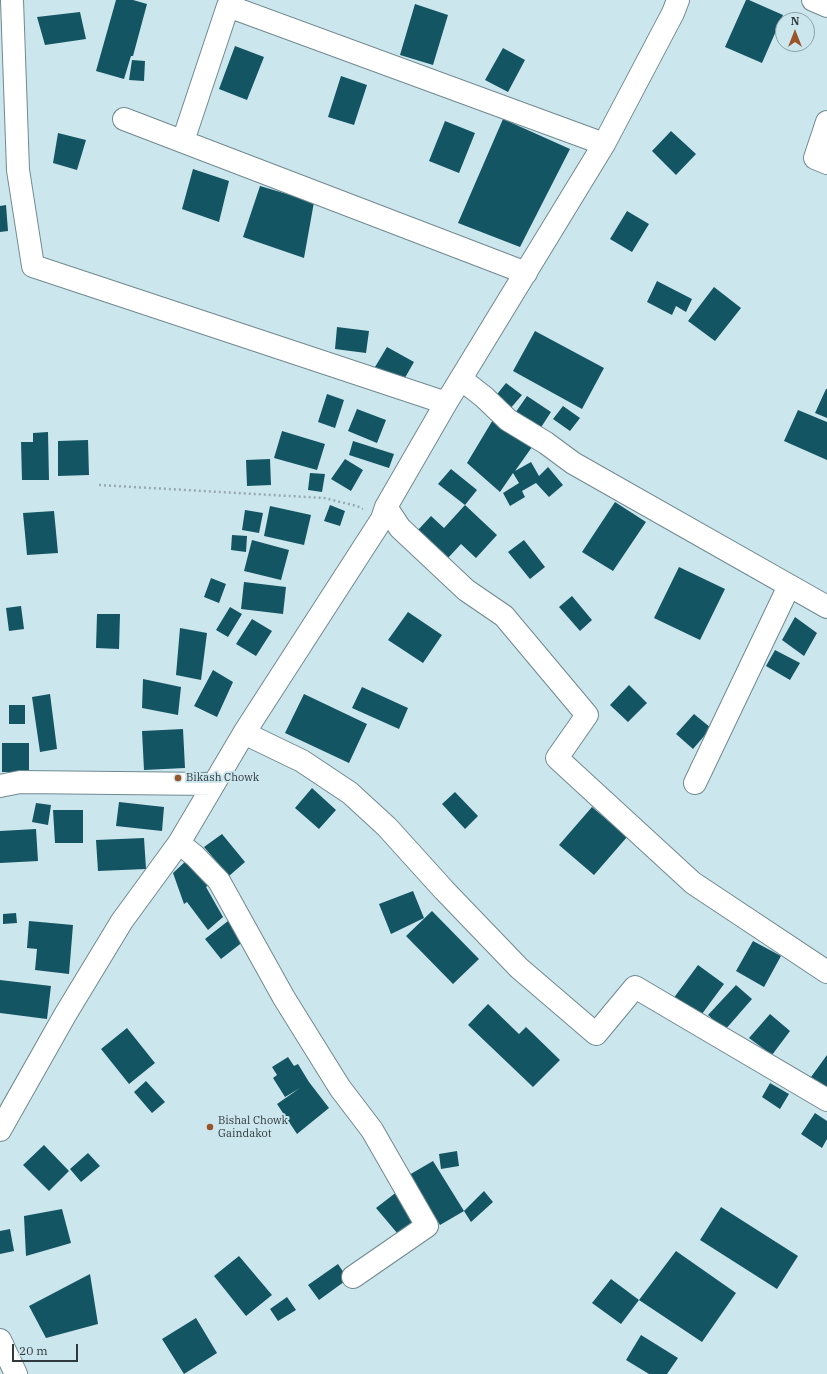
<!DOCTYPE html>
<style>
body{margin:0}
#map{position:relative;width:827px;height:1374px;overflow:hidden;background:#cce6ed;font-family:"IBM Plex Serif",serif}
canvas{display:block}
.north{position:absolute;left:775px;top:12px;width:40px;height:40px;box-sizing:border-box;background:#cce6ed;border:1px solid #8ea1a7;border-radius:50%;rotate:0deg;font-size:11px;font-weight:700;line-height:16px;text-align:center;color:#303a3d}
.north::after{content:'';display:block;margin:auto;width:14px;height:18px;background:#99542a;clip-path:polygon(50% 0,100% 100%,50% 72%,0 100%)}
.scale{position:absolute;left:12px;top:1344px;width:66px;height:18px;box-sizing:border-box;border:2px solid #303a3d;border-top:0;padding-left:5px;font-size:12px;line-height:14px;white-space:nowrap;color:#303a3d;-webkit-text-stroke:3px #cce6ed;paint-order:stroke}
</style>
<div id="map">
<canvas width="827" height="1374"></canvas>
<div class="north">N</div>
<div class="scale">20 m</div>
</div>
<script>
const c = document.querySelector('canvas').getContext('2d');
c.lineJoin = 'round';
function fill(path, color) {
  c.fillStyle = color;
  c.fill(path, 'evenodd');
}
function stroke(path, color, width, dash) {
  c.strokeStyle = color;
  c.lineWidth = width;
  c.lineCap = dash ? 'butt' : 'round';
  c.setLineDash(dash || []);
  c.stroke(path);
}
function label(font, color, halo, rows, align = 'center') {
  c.font = font + ' "IBM Plex Serif",serif';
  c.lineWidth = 4;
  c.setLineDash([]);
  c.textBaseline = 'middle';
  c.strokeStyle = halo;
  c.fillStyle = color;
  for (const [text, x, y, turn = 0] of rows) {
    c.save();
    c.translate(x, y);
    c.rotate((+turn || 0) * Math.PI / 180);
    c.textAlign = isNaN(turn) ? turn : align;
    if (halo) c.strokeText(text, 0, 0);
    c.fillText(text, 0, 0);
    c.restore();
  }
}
fill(new Path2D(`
 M116,0h17l14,4 -14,52h-2l-7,23 -28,-8z
 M746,0h3l34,15 -21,48 -37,-16z
 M415,4l33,11 -15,50 -33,-10z
 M80,12l6,27 -41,6 -8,-28z
 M235,46l29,11 -17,43 -28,-11z
 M503,48l22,12 -17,32 -23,-12z
 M132,60l13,1 -1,20 -15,-1z
 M341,76l26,9 -13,40 -26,-8z
 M503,119l67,30 -50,98 -62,-24z
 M445,121l30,12 -16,40 -30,-12z
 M671,131l25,23 -20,21 -24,-24z
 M58,133l28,7 -9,30 -24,-7z
 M193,169l36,12 -10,41 -37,-13z
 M260,186l54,16 -10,56 -61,-21z
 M6,205l2,26 -8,1v-26z
 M627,211l22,13 -17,28 -22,-13z
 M657,281l35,18 -6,13 -10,-6 -4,9 -25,-13z
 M714,287l27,21 -26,33 -27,-20z
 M337,327l32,4 -3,22 -31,-4z
 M535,331l69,37 -22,41 -69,-38z
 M387,347l27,15 -12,21 -27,-16z
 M506,383l16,12 -13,15 -15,-12z
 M826,389h1v29l-12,-5z
 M327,394l17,6 -9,28 -17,-6z
 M527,396l24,16 -13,20 -25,-16z
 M563,406l17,12 -10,13 -17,-12z
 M357,409l29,11 -9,23 -29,-12z
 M798,410l29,12v38l-43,-19z
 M494,418l38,29 -17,24 16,-9 8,14 9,-9 15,18 -14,12 -13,-14 -14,8 3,6 -15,9 -7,-13 16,-10 -6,-10 -13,19 -33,-29z
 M282,431l43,13 -8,26 -43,-12z
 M48,432l1,48h-27l-1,-38h12v-9z
 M88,440l1,35 -31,1v-35z
 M353,441l41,13 -5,14 -40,-13z
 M270,459l1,26 -24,1 -1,-26z
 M345,459l18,11 -12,21 -20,-12z
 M451,469l26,21 -12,15 -27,-21z
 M310,473l15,1 -3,18 -14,-2z
 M615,502l31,20 -33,49 -31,-19z
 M330,505l15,6 -5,15 -16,-5z
 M465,505l32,30 -21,23 -15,-14 -13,14 -30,-28 13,-14 13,12z
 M270,506l41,9 -7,30 -40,-9z
 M245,510l18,3 -4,20 -17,-3z
 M54,511l4,42 -31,2 -4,-42z
 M232,535l15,1 -1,16 -15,-2z
 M252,540l37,10 -8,30 -37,-9z
 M524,540l21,27 -15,12 -22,-27z
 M679,567l46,22 -25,51 -46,-22z
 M211,578l15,6 -7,19 -15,-6z
 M244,582l42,5 -3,27 -42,-5z
 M572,596l20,24 -12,11 -21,-24z
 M21,606l3,23 -15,2 -3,-23z
 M230,607l12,7 -14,23 -12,-7z
 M408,612l34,23 -19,28 -35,-23z
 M97,614h23l-1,35 -23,-1z
 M795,617l22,16 -13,23 -22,-16z
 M252,619l20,12 -16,25 -20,-12z
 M180,628l27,5 -6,47 -25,-5z
 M775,650l25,13 -10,17 -24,-14z
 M213,670l20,12 -16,35 -23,-11z
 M143,679l38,8 -3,28 -36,-7z
 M629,685l18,18 -19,19 -18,-17z
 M362,687l46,21 -9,21 -47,-21z
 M50,694l7,55 -17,3 -8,-55z
 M304,694l63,30 -18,39 -64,-30z
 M9,705h16v19h-16z
 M694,714l17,14 -18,21 -17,-15z
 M183,729l2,39 -41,2 -2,-39z
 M2,743h27v29h-27z
 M312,788l24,22 -17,19 -24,-21z
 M455,792l23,24 -13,13 -23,-25z
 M119,802l45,5 -2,24 -46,-5z
 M36,803l15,2 -3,20 -16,-3z
 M592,807l35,30 -33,38 -35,-30z
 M53,810h30v33h-28z
 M36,829l2,32 -38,2v-32z
 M222,834l23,28 -16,14 -25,-29z
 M144,838l2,31 -48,2 -2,-31z
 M188,859l26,22 -8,6 17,30 -15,13 -21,-28 -3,2 -11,-31z
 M413,891l11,27 -33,16 -12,-30z
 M432,911l47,48 -26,25 -47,-48z
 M16,913l1,10 -14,1v-10z
 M29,921l44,4 -4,49 -34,-4 2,-21 -10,-1z
 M228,921l16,20 -23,18 -16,-20z
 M753,941l28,15 -17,31 -28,-16z
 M698,965l26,19 -25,34 -26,-19z
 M0,980l51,6 -4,33 -47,-6z
 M736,985l16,14 -27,31 -17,-15z
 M488,1004l31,30 7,-7 34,33 -27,27 -65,-62z
 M770,1014l20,17 -18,24 -23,-17z
 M127,1028l28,35 -26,21 -28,-35z
 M827,1055v33l-16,-11z
 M288,1057l6,9 4,-2 11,18 20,26 -32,26 -20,-30 23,-16 -15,9 -12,-19 4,-3 -5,-8z
 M146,1081l19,21 -13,11 -18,-21z
 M770,1083l19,11 -9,15 -18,-12z
 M815,1113l12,8v18l-5,9 -21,-14z
 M44,1145l25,26 -20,20 -26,-26z
 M457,1151l2,15 -18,3 -2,-15z
 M88,1153l12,13 -19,16 -11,-13z
 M433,1161l31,50 -24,14 -31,-50z
 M398,1191l26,32 -21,17 -27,-32z
 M484,1191l9,11 -22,20 -7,-11z
 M721,1207l77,49 -21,33 -77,-49z
 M62,1209l9,34 -45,13 -2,-40z
 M10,1229l4,22 -14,3v-23z
 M676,1251l60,42 -34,49 -63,-42z
 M239,1256l33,39 -26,21 -32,-40z
 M338,1264l10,15 -29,21 -11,-15z
 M90,1274l8,50 -52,14 -17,-32z
 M611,1279l28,21 -18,24 -29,-21z
 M287,1297l9,13 -18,11 -8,-12z
 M196,1318l21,35 -33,21 -22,-35z
 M641,1335l37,23 -11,16h-18l-23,-14z`), '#135563');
const minor = new Path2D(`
 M12,0l6,170 15,96 413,137
 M813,0l14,6
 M124,119l402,154
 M827,122l-12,36 12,5
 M183,141l45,-135 376,138
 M461,379l23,18 24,23 38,23 27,20 254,144
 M386,507l14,21 66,62 38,26 83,99 -30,43 136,125 134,89
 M244,733l58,28 48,32 37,34 57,63 75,78 77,66 39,-47 192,113
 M695,783l94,-197
 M0,786l20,-4 193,2
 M179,843l16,13 24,25 65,117 56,90 32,42 55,96 -74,51
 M0,1130l65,-115 57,-94 57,-78 65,-110 138,-214 4,-12 60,-104 158,-259 69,-131 5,-13
 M0,1340l16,34`);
stroke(minor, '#718990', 24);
stroke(new Path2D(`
 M99,485l225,13 33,8 6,3`), '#96aab0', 2.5, [2, 3]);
stroke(minor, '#fff', 22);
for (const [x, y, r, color] of [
 [178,778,4,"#99542a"],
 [210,1127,4,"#99542a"]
]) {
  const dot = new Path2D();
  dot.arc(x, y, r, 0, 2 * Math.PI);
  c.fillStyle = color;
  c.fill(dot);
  stroke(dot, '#cce6ed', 1.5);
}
label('11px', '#303a3d', '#cce6ed', [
 ["Bikash Chowk",186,778],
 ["Bishal Chowk",218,1121],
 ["Gaindakot",218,1134]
], 'left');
</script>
